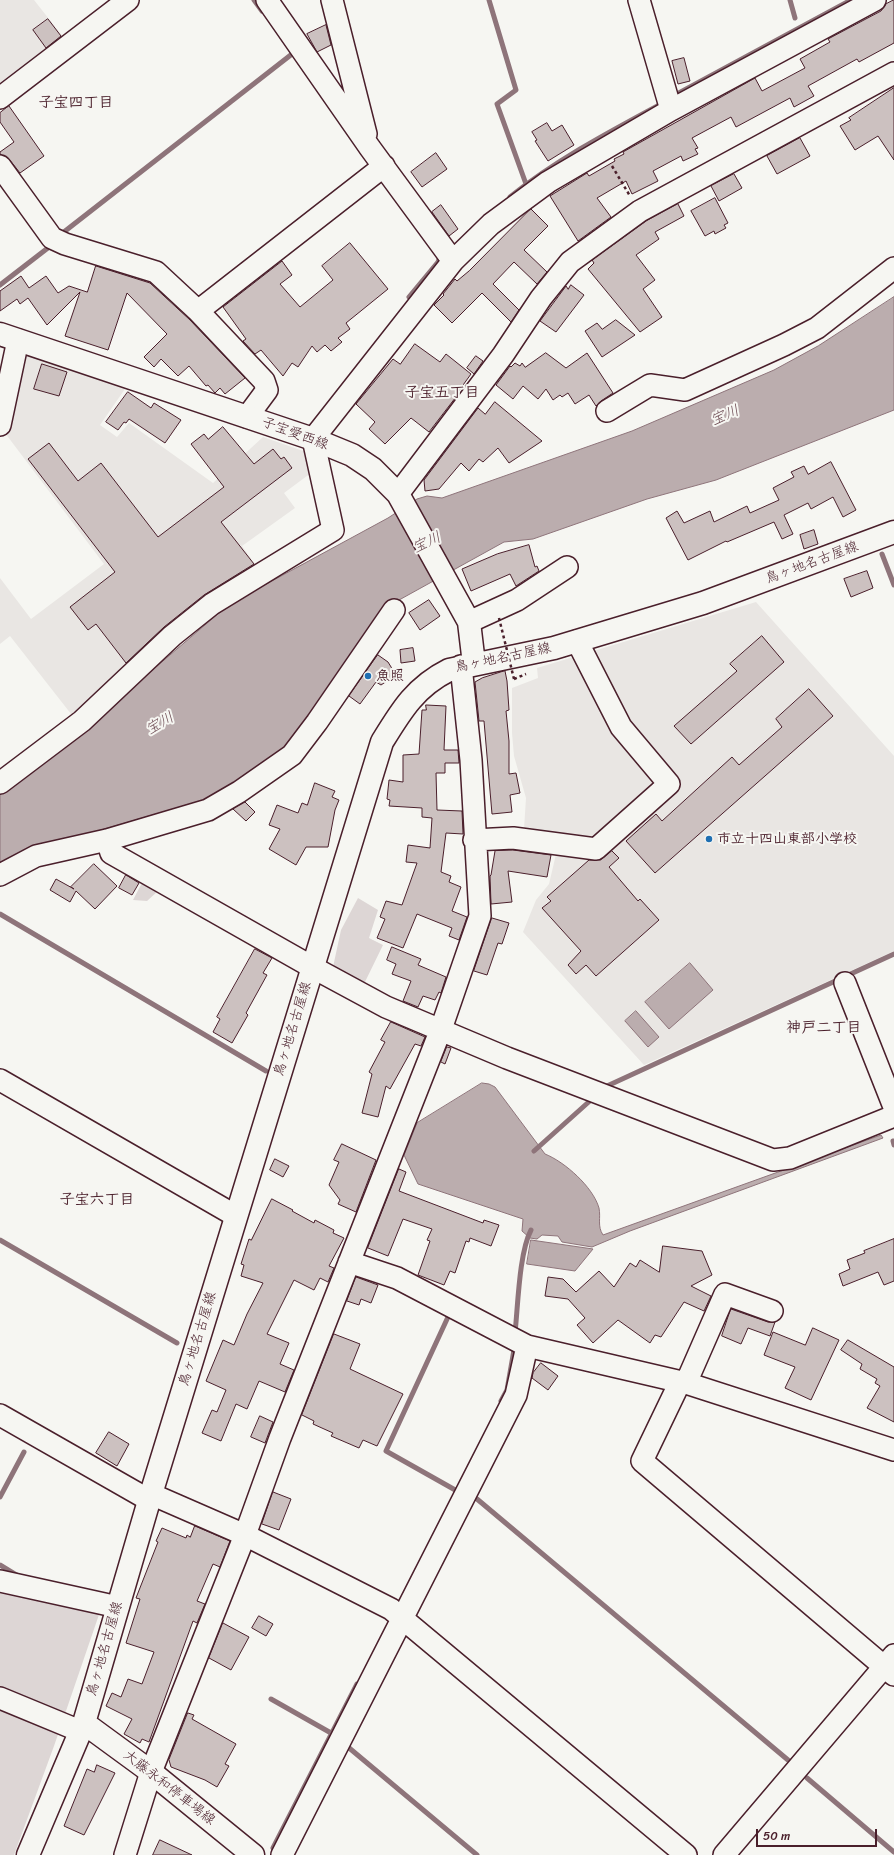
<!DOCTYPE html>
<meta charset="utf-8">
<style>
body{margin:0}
#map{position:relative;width:894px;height:1855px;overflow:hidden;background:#f6f6f2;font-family:Sriracha,sans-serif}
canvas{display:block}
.scale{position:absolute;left:756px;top:1829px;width:121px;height:18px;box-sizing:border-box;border:2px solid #4a1f2b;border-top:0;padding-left:5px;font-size:12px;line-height:14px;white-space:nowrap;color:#4a1f2b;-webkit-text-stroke:3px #f6f6f2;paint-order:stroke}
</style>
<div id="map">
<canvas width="894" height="1855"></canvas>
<div class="scale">50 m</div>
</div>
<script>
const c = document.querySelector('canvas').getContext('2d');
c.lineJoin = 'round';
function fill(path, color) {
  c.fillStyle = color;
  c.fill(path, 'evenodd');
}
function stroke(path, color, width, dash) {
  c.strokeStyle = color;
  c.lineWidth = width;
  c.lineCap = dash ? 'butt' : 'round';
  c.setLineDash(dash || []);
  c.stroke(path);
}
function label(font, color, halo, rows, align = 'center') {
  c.font = font + ' Sriracha,"Klee One",sans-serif';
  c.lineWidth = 4;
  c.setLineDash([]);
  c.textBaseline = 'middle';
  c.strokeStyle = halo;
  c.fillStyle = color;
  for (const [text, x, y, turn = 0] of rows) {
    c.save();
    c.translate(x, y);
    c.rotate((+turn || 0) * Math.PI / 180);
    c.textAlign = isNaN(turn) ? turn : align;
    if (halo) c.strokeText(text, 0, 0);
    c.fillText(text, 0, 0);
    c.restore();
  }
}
fill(new Path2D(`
 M0,0h34l30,38 -64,47z
 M22,351l105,35 -27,39 17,12 12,-14 84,60 50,-46 49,17 3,16 -31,23 11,15 -53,38 15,21 -182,152 -65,-83 -10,8v-66l31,41 73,-55 -99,-131z
 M756,602l138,154v195l-250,114 -121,-133 13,-32 13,-16 8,-34 -34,-5 3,-47 -12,-42 -2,-23v-45l26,-10 -1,-10z`), '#e9e6e3');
fill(new Path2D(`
 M144,879l14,12 -11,10 -14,-1z
 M358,898l20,12 -9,28 14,7 -20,41 -30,-19 8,-37z
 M0,1577l104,23 -50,146 -40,109h-14z`), '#ddd6d5');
const water = new Path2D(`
 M894,297v113l-178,70 -69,19 -114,40 -29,3 -114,63 -83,117 -31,35 -22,17 -50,26 -172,50 -32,14v-74l94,-70 125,-107 27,-18 142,-77 29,-19 10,-3 15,2 190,-67 142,-61 44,-24z
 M690,963l23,27 -44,39 -24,-27z
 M636,1011l23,26 -11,10 -23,-26z
 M482,1083l7,1 6,3 50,67c20,8 48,33 54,54 2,10 -2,18 4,27l278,-100 2,3 -253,93 -38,16 -30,-5 -4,-6 -16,-1 -5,4 -7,-1 -8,-7 1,-12 -105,-35 -14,-29 13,-32z
 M531,1240l62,9 -18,22 -48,-7z`);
fill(water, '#bbadae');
stroke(water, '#8e747a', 1);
stroke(new Path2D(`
 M254,0l8,11
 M489,0l27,90 -19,14 29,80
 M790,0l5,18
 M677,94l174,-94
 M510,197c46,-37 99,-65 151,-93
 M60,235l232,-181
 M0,285l53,-41
 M409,297l29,-35 2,-5 -2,-2
 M882,554l12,31
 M0,914l266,157
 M607,1086l287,-132
 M893,1141l1,4
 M534,1151l58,-52
 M0,1240l177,103
 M448,1317l-62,134 71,40
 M515,1333c3,-27 4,-80 16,-103
 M501,1401l6,-11 7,-40
 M0,1497l24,-45
 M477,1499l311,261
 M0,1565l18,11
 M271,1699l60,34
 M348,1747l129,108
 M807,1778l87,74
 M273,1848l84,-164`), '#8e747a', 5);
const building = new Path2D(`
 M894,0v43l-35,19 -2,-3 -49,27 6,10 -20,11 -4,-9 -54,29 -5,-10 -39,21 6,10 -3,1 3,5 -15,7 -2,-5 -28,15 5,10 -26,13 -6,-13 -29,17 14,19 -33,24 -28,-45 37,-23 2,3 26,-15 -1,-2 10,-5 -1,-2 132,-74 7,13 43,-23 -5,-9 30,-17 -2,-3 53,-28 5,-7z
 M48,19l13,17 -15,12 -13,-18z
 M326,25l5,20 -14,7 -10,-18z
 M684,58l6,23 -12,3 -6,-23z
 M894,88v72l-16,-24 -23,14 -15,-24 11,-6 -2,-2z
 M9,106l35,50 -24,17 -11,-14 -9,-5v-2l14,-10 -14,-20v-9z
 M547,123l5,8 10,-6 12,20 -26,16 -13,-20 2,-1 -5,-8z
 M800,138l10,18 -33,18 -10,-18z
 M436,153l11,16 -25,18 -11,-15z
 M734,174l8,14 -23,13 -8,-15z
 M715,198l13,25 -4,2 2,3 -11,6 -1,-3 -9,5 -14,-25z
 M678,204l6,12 -29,16 4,7 -23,16 19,25 -12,9 19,28 -22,15 -52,-63 6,-6 -2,-3 54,-39z
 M441,205l17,24 -9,7 -17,-24z
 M531,209l17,17 -24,24 23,22 -10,12 -23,-22 -21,22 26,26 -8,12 -29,-29 -30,30 -18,-18 10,-10 -1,-1 12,-15 2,2 12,-10z
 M350,243l38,46 -42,34 4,6 -12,9 4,4 -11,9 -6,-6 -8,7 -5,-6 -14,21 -6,-4 -9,13 -22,-26 -6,4 -12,-13 3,-2 -23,-32 59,-46 10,14 -12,9 20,23 33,-27 -11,-14z
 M96,266l54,17 40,37 55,58 -20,16 -5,-6 -5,5 -7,-8 -2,1 -17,-20 -11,10 -17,-17 -7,8 -10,-10 23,-23 -40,-41 -19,57 -43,-14 15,-44 -33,33 -19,-27 -8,6 -3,-5 -17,12v-20l21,-15 8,12 17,-12 12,17 11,-7 18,6z
 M571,285l13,10 -28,37 -16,-11 26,-35 2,3z
 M616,320l19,15 -33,22 -17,-26 12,-8 5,6z
 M415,344l25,18 6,-8 25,20 -13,18 1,1 -30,39 -18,-14 -26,26 -16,-15 6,-7 -19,-18 37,-45 7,5z
 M546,353l20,15 21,-15 26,40 -12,8 -5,5 -7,-11 -14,9 -7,-11 -6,4 -2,-2 -7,5 -7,-11 -8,10 -15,-13 -10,13 -17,-14 14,-19 1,1 4,-4 5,3 2,-3 3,4z
 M476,356l7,5 -9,13 -7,-6z
 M42,364l25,8 -8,24 -25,-7z
 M128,392l23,16 3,-5 27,17 -16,23 -36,-24 -3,4 -2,-1 -6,8 -12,-8z
 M495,402l47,39 -33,22 -11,-15 -15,14 -4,-3 -10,12 -8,-8 -22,26 -14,2 -1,-11 54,-72 7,6z
 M223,427l31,37 19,-15 8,10 3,-2 8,11 -71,54 33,42 -50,31 -40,32 -38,36 -30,-39 -8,6 -18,-23 45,-35 -87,-113 21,-16 29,38 23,-18 57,74 66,-50 -33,-43 13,-10 4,5z
 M831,462l25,48 -13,7 -10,-20 -22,12 -3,-6 -24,12 9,19 -11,5 -8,-17 -47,20 -1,-1 -38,19 -22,-42 11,-7 7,12 26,-12 4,11 33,-16 3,7 29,-13 -6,-12 21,-11 -3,-5 13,-6 4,8z
 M814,530l4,14 -14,5 -4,-14z
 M529,545l6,22 2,-1 2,5 -23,15 -6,-12 -39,17 -9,-22 35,-15z
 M867,571l6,17 -22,9 -7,-18z
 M429,600l11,16 -20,14 -11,-17z
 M762,636l22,26 -93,82 -17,-18 63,-55 -7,-7z
 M413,648l2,13 -14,2 -1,-13z
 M378,655l10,7 8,13 -15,10 -5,-3 -16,22 -11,-8z
 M505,671l2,10 2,29 -3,1 3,30v33l7,-1 4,20 -10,2 2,17 -20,2 -8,-93h-5l-4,-39 7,-4z
 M809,689l24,27 -178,157 -29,-32 30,-27 6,7 70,-64 7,8 43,-38 -6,-8z
 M426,705l20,1 -2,44h14l1,13h-14v10h-9l1,37 25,1 1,23 -17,-1 -5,39 10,4 -2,6 12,5 -9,24 15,6 -8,23 -10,-4 3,-8 -35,-14 -14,34 -26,-10 8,-19 -5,-2 6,-16 16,4 15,-42 -11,-1 2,-17 22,3 2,-30 -10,-1v-9l-33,-2 1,-6 -3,-1 2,-19 14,2v-27l16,-1 3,-44h4z
 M315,783l20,8 -3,6 7,3 -4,10 -7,37h-22l-10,18 -27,-16 11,-20 -11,-4 8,-20 21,8 4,-10 5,2z
 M245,802l10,10 -9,9 -13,-12z
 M513,850l38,5 -4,22 -39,-6 4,31 -21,2 -1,-28 1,-1 4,-24z
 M612,851l7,7 -10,9 29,34 2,-2 19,21 -63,56 -10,-11 -10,9 -8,-9 13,-14 -39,-43 9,-7 -4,-4 42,-37h11z
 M94,864l23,22 -22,23 -19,-18 -6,11 -20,-12 6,-11 18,10 -3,-2z
 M126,875l13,8 -7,12 -13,-7z
 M492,918l17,5 -7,21 -4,-1 -11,32 -13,-4z
 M392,947l29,12 -3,6 28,12 -5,16 -2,-1 -4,8 -12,-4 -5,11 -15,-6 8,-20 -19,-7 4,-10 -9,-4z
 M255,949l17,9 -9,15 4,2 -21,38 2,2 -16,28 -19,-11 7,-13 -3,-2z
 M391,1022l34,15 -4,9 -6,-2 -25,45 -4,-3 -8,31 -16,-4 10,-39 -3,-2 16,-30 -4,-2z
 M447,1047l4,1 -6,16 -4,-2z
 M342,1144l34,16 -20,52 -18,-8 2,-4 -11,-15 10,-23 -5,-2z
 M275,1159l14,7 -6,11 -13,-7z
 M399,1169l7,3 -7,19 84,32 1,-3 15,5 -8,21 -21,-8 -1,4 -3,-1 -11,32 -5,-2 -6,14 -26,-10 12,-34 -3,-1 5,-11 -29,-10 -15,37 -20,-8z
 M272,1199l21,11 -1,1 22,12 1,-3 19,10 -1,3 11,5 -15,28 5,2 -6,14 -8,-4 -6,12 -20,-10 -27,54 22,9 -9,21 14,6 -9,22 -26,-11 -12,28 -11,-5 -15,37 -19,-8 10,-23 5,2 9,-22 -20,-9 17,-41 11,5 13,-31 16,-31 -22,-7 3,-11 -3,-1 8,-25 2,1z
 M894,1239v42l-10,4 -6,-13 -35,14 -4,-12 11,-5 -3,-9 18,-7 -1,-2z
 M663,1246l39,5 10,24 -21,11 20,10 -7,15 -20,-9 -23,35 -6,-2 -5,8 -32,-23 -25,23 -16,-18 8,-7 -17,-19 -23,-3 3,-19 15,2 13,13 23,-21 15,16 16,-24 6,4 4,-7 19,12z
 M356,1277l22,8 -7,18 -10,-4 -2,6 -12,-4z
 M731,1309l37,13h7l-5,14 -22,-8 -7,16 -19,-8z
 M813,1328l26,12 -28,60 -26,-12 10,-21 -31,-12 9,-23 32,13z
 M334,1334l26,10 -10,25 53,25 -26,52 -14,-6 -4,8 -28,-12 2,-3 -20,-9 1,-3 -12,-6z
 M848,1340l46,27v55l-27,-14 13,-22 -5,-3 2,-4 -17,-10 2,-5 -21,-14z
 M541,1363l17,13 -10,14 -16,-12 1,-5z
 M260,1416l13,6 -8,21 -14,-6z
 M109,1432l20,12 -12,22 -21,-13z
 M273,1492l18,7 -12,31 -17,-6z
 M195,1526l35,15 -10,26 -7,-3 -16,37 8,3 -8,19 -4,-2 -44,121 -7,-3 -2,4 -16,-9 8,-15 -26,-13 6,-13 9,4 7,-18 14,5 12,-32 -28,-9 14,-44 -4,-1 22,-56 -2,-1 6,-13 24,10 1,-3 3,2z
 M259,1616l14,8 -7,12 -14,-8z
 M223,1623l26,14 -18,33 -22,-12z
 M188,1713l6,2 -2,4 44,25 -11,20 4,2 -12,21 -12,-7 -34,-13 -2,-7z
 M97,1765l18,8 -31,62 -20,-9 23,-57 7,3z
 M160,1840l32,15h-39z`);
fill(building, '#ccc1c0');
stroke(building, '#4a1f2b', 1);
const minor = new Path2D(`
 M267,0l103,148 83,113
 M332,0l34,134
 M639,0l32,110
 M0,98l128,-98
 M0,166l52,72 13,6 91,28 42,39 66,70 3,9 -20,27
 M198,311l186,-145
 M607,411l43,-26 35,5 99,-45 33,-17 77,-60
 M0,425l18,-85
 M398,494l105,-139 38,-57 29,-36 70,-51 254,-138
 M469,622l48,-22 50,-33
 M0,783l82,-62 90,-85 40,-32 121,-74 -20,-91 140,-178 38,-37 57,-42 123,-72 204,-110
 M107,840l4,13 201,114 74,40 121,51 266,102 17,-2 104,-42
 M474,840l39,-2 83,11 73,-65 -48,-57 -44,-86
 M0,875l36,-19 71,-16 101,-30 31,-18 53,-37 25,-33 77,-112
 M845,983l49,124
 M0,1080l236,136
 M349,1262l48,16 130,68 159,37 208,67
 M680,1382l-38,79 252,214
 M686,1383l39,-89 47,17
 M0,1415l149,85
 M151,1494l94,41 146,74 295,246
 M0,1581l118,26
 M0,1698l80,33
 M125,1855l26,-83 94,-237 35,-97 161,-409 39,-113 -9,-156 -10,-94
 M282,1855l234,-460 11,-49
 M724,1855l170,-200`);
const major = new Path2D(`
 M0,334l313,105 39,16 21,14 25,25 71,128 5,42
 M84,1723l67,49 102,83
 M28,1855l56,-132 67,-229 231,-752c19,-31 33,-55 67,-72l105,-22 149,-45 191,-71`);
stroke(minor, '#4a1f2b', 24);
stroke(major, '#4a1f2b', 25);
stroke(new Path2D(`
 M612,166l18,30
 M514,679l12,-5`), '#4a1f2b', 2.5, [3, 3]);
stroke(minor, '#f6f6f2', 21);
stroke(major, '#f6f6f2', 22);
stroke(new Path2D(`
 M499,618l15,61`), '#4a1f2b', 2.5, [3, 3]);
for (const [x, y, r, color] of [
 [368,676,4,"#1f6fb2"],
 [709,839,4,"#1f6fb2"]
]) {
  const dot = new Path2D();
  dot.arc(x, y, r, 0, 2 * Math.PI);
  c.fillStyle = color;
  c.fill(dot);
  stroke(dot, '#f6f6f2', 1.5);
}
label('14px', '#4a1f2b', '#f6f6f2', [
 ["子宝愛西線",295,434,20],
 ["鳥ヶ地名古屋線",812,563,-20],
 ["鳥ヶ地名古屋線",503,658,-12],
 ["鳥ヶ地名古屋線",293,1029,-73],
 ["鳥ヶ地名古屋線",198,1339,-73],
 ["鳥ヶ地名古屋線",105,1649,-74],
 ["大藤永和停車場線",169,1788,38]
]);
label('bold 14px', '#4a1f2b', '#f6f6f2', [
 ["魚照",376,676],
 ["市立十四山東部小学校",717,839]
], 'left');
label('bold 15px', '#4a1f2b', '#f6f6f2', [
 ["子宝四丁目",76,103],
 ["子宝五丁目",442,393],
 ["神戸二丁目",824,1028],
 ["子宝六丁目",97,1200]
]);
label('italic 15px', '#6c4a52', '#f6f6f2', [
 ["宝川",725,416,-23],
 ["宝川",427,543,-25],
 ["宝川",160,724,-30]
]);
</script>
